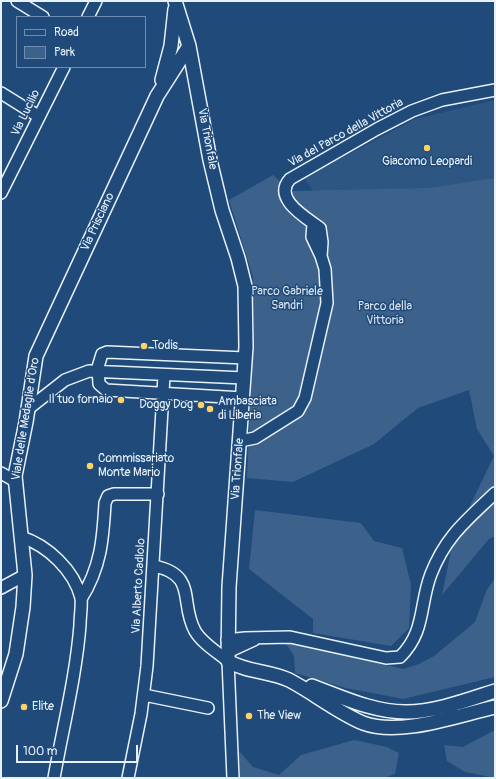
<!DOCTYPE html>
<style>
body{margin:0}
#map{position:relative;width:496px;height:779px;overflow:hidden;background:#1f4a7a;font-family:Pangolin,sans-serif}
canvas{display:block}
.frame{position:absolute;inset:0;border:2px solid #e8f1f8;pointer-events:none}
.legend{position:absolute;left:16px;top:16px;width:130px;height:52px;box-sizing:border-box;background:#1f4a7a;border:1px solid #6f8dac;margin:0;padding:5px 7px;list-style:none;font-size:12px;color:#e8f1f8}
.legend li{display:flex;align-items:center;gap:8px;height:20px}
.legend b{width:20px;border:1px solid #6f8dac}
.scale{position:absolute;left:16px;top:745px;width:122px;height:18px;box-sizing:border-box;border:2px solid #e8f1f8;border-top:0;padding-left:5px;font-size:12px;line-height:14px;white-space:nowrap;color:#e8f1f8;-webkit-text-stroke:3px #1f4a7a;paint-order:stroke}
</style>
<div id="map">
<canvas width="496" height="779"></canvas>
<div class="frame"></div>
<ul class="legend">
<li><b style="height:5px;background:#1f4a7a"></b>Road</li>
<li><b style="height:11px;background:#3c628c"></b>Park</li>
</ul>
<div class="scale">100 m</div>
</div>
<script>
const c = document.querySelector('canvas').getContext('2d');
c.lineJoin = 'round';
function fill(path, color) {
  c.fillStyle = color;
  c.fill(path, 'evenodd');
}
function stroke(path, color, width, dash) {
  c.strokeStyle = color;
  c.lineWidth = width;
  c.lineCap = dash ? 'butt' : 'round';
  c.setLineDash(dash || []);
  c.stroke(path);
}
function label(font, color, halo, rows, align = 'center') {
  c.font = font + ' Pangolin,sans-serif';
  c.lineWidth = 3;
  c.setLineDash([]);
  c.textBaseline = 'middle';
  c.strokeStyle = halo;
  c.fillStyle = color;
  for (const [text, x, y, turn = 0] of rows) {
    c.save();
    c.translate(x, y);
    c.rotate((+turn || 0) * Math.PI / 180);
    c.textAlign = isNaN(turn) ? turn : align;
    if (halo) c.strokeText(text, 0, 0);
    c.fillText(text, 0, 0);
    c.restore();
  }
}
fill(new Path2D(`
 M495,100v97l-175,5 -16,-24 111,-59z`), '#2e5683');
fill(new Path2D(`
 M273,175l18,16 138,-3 66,-10v358l-6,3 -47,56 11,-54 41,-85 -17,-27 -8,-39 -51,18 -44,36 -81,38 -46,-4 7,-156 -1,-45 -24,-77z
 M255,510l106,13 13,18 28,7 9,37 -2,43 -18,18 -78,-13v-14l-64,-50z
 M495,579v98l-92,22 -57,-11 -51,-15 -1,-17 -9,-14 118,27 16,-5 15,-8 41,-34 12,-33z
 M495,730v48l-30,-6 -18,-11 -3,-16 19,2z
 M354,740l33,7 12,6 -4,21 -12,4h-143l-1,-27 14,16 26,8 22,-20z`), '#3c628c');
const minor = new Path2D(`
 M17,1l26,16
 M88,17l8,-16
 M1,93l37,23
 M1,193l63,-126
 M321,256l1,-14 -2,-14c-13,-10 -48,-29 -30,-49l87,-50 35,-18 30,-11 53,-10
 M243,398l-137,-8 -7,-6 -1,-17 4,-13 5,-2 138,6
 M28,409l37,-29 24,-9 155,7
 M240,441l15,-3 43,-27 7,-13 22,-95 -2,-34 -4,-13 -9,-19 1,-13
 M1,473l14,8
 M21,537c26,8 53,33 60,61 1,8 -1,18 -1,27 -4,51 -17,102 -26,153
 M154,566c44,9 25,36 41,65 7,12 22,21 33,30l5,117
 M1,588l24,-13
 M81,599c20,-32 22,-60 24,-96l3,-7 6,-2h44
 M227,640l18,-2 45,-1 96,21 14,-1c26,-26 19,-52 31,-83 15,-38 35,-53 64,-81
 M228,652l26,-12
 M144,695l64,13
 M128,778l13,-64 6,-48 17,-291`);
const major = new Path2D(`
 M175,1l14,45 21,114 12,50 16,48 7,28 1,61 -17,240 -1,74c18,11 41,10 61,19 25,13 48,32 74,43 37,14 95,-8 132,-16
 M162,80l9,-34 4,-37
 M312,686c30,11 61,26 94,26 29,0 61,-12 89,-21
 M1,701l15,-47 7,-47 2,-32 -10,-99 11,-54 10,-66 121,-260 32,-50`);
stroke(minor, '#e8f1f8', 14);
stroke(major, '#e8f1f8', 16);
stroke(minor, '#1f4a7a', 11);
stroke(major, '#1f4a7a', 13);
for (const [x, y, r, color] of [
 [427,148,4,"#ffd166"],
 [144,346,4,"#ffd166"],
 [121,400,4,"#ffd166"],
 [201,405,4,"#ffd166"],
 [210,409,4,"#ffd166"],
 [90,466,4,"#ffd166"],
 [24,707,4,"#ffd166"],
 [249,716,4,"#ffd166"]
]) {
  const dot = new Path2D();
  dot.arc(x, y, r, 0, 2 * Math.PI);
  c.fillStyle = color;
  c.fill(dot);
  stroke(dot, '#1f4a7a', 1.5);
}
label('12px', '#e8f1f8', '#1f4a7a', [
 ["Via Lucilio",26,113,-64],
 ["Via del Parco della Vittoria",346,133,-29],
 ["Via Trionfale",207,139,79],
 ["Via Prisciano",98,222,-65],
 ["Viale delle Medaglie d'Oro",26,419,-81],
 ["Via Trionfale",238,469,-86],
 ["Via Alberto Cadlolo",139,586,-87]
]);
label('12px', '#e8f1f8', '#1f4a7a', [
 ["Giacomo Leopardi",427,162,"center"],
 ["Todis",152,346],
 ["Il tuo fornaio",113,400,"right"],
 ["Ambasciata",218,402],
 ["di Liberia",218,416],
 ["Doggy Dog",193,405,"right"],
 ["Commissariato",98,459],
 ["Monte Mario",98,473],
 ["Elite",32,707],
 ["The View",257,716]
], 'left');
label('12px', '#d7e3ed', '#1f4a7a', [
 ["Parco Gabriele",287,292],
 ["Sandri",287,306],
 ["Parco della",385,307],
 ["Vittoria",385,321]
]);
</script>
